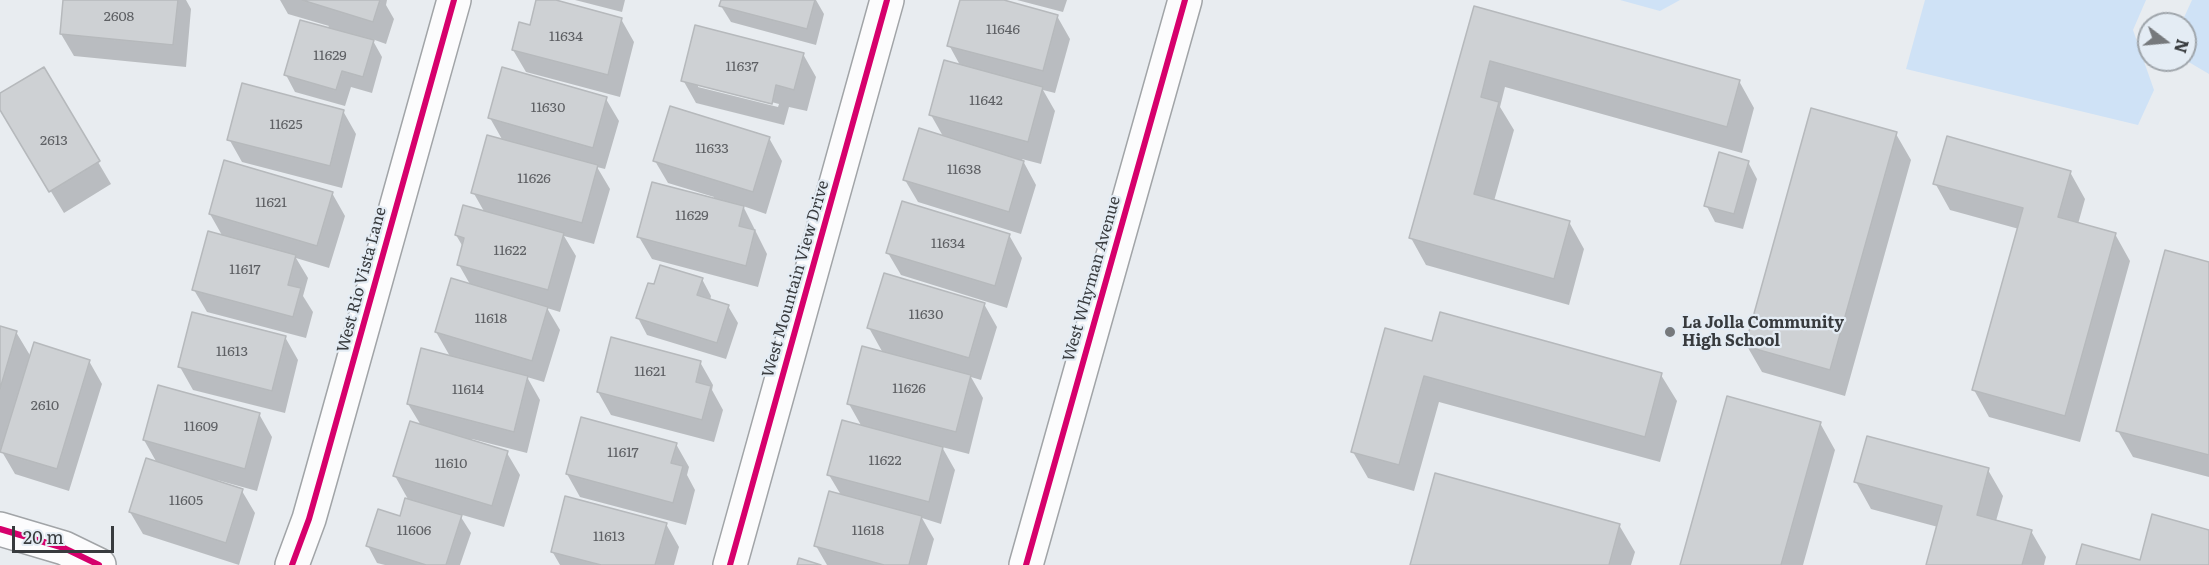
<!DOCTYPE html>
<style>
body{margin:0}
#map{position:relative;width:2209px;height:565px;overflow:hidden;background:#e8ecf0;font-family:Literata,serif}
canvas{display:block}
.north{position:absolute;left:2137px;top:12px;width:60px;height:60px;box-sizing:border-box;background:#e4ecf4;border:2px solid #9fa5ab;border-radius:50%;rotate:106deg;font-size:16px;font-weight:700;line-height:24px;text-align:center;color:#383b3e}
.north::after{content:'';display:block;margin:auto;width:21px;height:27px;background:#76797c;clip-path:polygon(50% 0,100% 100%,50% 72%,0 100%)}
.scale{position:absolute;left:12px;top:526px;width:102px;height:27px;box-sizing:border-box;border:3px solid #383b3e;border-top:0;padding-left:8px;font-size:18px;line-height:21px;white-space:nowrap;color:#383b3e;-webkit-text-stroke:4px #e4ecf4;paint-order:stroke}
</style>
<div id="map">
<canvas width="2209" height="565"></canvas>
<div class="north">N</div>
<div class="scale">20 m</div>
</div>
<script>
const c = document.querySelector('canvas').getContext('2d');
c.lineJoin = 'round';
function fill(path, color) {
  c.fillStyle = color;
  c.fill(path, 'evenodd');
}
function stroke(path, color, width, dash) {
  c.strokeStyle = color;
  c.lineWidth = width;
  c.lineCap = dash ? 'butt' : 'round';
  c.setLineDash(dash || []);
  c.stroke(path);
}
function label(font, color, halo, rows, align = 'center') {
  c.font = font + ' Literata,serif';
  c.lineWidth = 4.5;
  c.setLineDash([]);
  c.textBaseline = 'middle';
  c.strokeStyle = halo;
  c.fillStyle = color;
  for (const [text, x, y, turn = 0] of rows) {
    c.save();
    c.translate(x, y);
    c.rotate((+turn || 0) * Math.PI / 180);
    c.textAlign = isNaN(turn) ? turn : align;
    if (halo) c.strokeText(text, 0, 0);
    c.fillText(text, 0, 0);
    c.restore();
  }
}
fill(new Path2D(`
 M1620,0h60l-20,11z
 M1925,0h221l-13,30 21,60 -16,35 -232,-56z
 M2192,0h17v74l-22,-13 -2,-7v-30h-4z`), '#cfe2f6');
fill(new Path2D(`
 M64,0h122l5,9 -5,58 -112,-11 -13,-22z
 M280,0h107l-1,5 8,14 -8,25 -14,-5 10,18 -10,36 -21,-6 -6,19 -50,-14 -9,-17 43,-49 -41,-12z
 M538,0h13l70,19 13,23 -14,55 -94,-25 -13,-22 18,-24z
 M575,0h50l-3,12z
 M722,0h94l8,14 -8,31 -85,-23 -10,-16z
 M962,0h36l59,16 13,23 -15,54 -12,-3 12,21 -14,53 -19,-5 14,26 -15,49 -103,-32 -13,-22 39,-42 -13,-23 30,-48 -12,-22z
 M1017,0h50l-4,12z
 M1475,8l264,73 15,27 -12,45 -237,-66 -5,20 14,23 -20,71 75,21 15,27 -15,56 -143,-40 -15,-27z
 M803,54l13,23 -9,34 -18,-4 -5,18 -88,-22 -13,-23zM698,83l81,21 -1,3 -80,-20z
 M43,69l68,115 -47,29 -64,-106v-12z
 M606,99l13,22 -14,48 -8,-2 13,22 -16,55 -30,-8 12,20 -16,56 -13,-4 13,22 -16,52 -17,-5 13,23 -13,53 -55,-14 -1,3 36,11 13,22 -16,52 -45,-13 12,19 -11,32h-75l-8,-2 -9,-17 33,-28 8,-17 -14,-25 27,-49 -14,-23 43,-46 -15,-26 35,-46 -12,-21 4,-18 -7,-12 29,-22 -12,-21 30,-51 -13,-23z
 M343,111l13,23 -14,54 -100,-26 -13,-23z
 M1896,134l15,26 -66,236 -83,-24 -15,-26z
 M769,138l13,23 -16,53 -23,-8 24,48 -9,33 -106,-28 -13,-22 74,-37 1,-3 -46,-14 -13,-22z
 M1748,162l9,17 -14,50 -28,-7 -9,-17z
 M2070,172l15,27 -7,25 37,10 15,27 -50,181 -91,-25 -15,-27 45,-161 -69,-19 -15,-27z
 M332,193l13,23 -16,52 -33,-10 12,20 -5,18 10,16 -7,26 -99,-26 -13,-22 29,-53 -13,-23z
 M1009,235l13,23 -15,50 -106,-33 -13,-22z
 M2209,263v214l-76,-20 -15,-26z
 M702,279l9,17 -1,5 18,5 10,17 -12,36 -79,-24 -9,-17z
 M984,304l13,23 -16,53 -10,-3 12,21 -14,56 -27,-7 13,23 -14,54 -19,-6 12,21 -7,26h-100l-11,-19 25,-51 -12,-20 33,-48 -13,-23 34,-51 -14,-25z
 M0,327l16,5 15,25 58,4 13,23 -33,107 -54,-17 -14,-24 -1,3z
 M285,337l13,23 -13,53 -92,-23 -13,-23z
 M1433,342l228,33 16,26 -17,61 -221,-60 -25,89 -46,-13 -15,-26z
 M700,362l13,23 -1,5 11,20 -9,32 -103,-27 -13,-23z
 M259,414l13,23 -15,54 -40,-11 -1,2 26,9 13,22 -16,52 -96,-31 -13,-22 27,-49 -13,-23z
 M1820,423l15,27 -32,115h-121z
 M676,444l13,23 -2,8 8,15 -9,35 -106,-28 -13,-23z
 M1988,470l15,26 -7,25 35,10 15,26 -2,8h-117l11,-38 -67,-18 -15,-27z
 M666,524l13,23 -5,18h-114l-8,-14z
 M1619,525l16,27 -4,13h-219z`), '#0003');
const building = new Path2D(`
 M63,0h115l-5,45 -113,-11z
 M302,0h78l-7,22z
 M536,0h20l66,18 -14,57 -96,-25 7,-28 11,3z
 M721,0h94l-8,29 -88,-23z
 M960,0h44l54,15 -15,56 -96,-25z
 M1474,6l266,74 -13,47 -237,-66 -9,36 18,5 -25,92 96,27 -16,58 -145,-41z
 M300,20l74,20 -11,37 -21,-6 -6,19 -52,-15z
 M695,25l109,28 -10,37 -18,-5 -4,19 -91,-23z
 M944,60l99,27 -15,55 -99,-27z
 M44,67l56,94 -51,31 -49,-82v-17z
 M502,67l105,30 -14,51 -105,-30z
 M242,83l102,27 -14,56 -103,-26z
 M670,106l100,31 -17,55 -100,-31z
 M1811,108l86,24 -67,238 -85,-24z
 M919,128l105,33 -15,51 -106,-32z
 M487,135l111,30 -16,58 -111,-30z
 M1947,136l124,35 -13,46 58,16 -51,183 -93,-26 51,-182 -90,-24z
 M1719,152l30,9 -15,53 -30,-8z
 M224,160l109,32 -16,54 -108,-32z
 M652,182l92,24 -5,20 16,4 -9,36 -109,-29z
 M902,201l108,33 -15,52 -109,-33z
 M463,205l101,28 -16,57 -91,-25 7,-27 -9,-3z
 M208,231l88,24 -8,30 13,3 -8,29 -101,-27z
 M2165,250l44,12v193l-93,-24z
 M660,265l43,13 -6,17 32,10 -12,38 -81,-25 12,-35 6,1z
 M884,273l101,30 -16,55 -102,-30z
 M451,278l97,29 -16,54 -97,-29z
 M192,312l94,24 -14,55 -94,-24z
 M1440,312l222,61 -17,64 -221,-61 -25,89 -48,-13 34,-124 47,13z
 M0,326l17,5 -17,58z
 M611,337l90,24 -5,21 15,4 -9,34 -105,-28z
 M34,342l56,18 -33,109 -57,-17z
 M862,346l109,29 -15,57 -109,-28z
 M421,348l107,28 -14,56 -107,-28z
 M158,385l102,28 -15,56 -102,-29z
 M1727,396l94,26 -40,143h-101z
 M581,417l96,26 -6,20 12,3 -10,37 -107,-29z
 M842,420l101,27 -14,55 -102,-27z
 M410,421l98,30 -16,55 -99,-30z
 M1867,436l122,32 -12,47 55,15 -10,35h-96l16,-59 -88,-24z
 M146,458l97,31 -17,54 -97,-31z
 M1435,473l185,51 -11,41h-199z
 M829,491l93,25 -13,49h-25l-70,-19z
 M565,496l102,27 -12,42h-54l-50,-13z
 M405,498l57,17 -16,50h-20l-60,-19 12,-37 22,7z
 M2152,514l57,16v35h-133l6,-21 58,16z
 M799,558l22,7h-24z`);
fill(building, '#ced1d4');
stroke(building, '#b6b9bc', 1.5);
const minor = new Path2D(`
 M0,529l64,19 35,17
 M292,565l17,-46 13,-46 132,-473
 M730,565l157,-565
 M1026,565l159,-565`);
stroke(minor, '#a1a4a7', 36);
stroke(minor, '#fcfcfd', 33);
stroke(new Path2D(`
 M0,529l64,19 35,17
 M292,565l17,-46 13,-46 132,-473
 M730,565l157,-565
 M1026,565l159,-565`), '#d6006c', 6);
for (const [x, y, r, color] of [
 [1670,332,6,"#76797c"]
]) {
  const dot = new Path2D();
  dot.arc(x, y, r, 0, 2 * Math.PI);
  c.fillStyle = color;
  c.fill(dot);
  stroke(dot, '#e4ecf4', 2);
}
label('14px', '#5e6064', null, [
 ["2608",119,17],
 ["11646",1003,30],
 ["11634",566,37],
 ["11629",330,56],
 ["11637",742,67],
 ["11642",986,101],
 ["11630",548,108],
 ["11625",286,125],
 ["2613",54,141],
 ["11633",712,149],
 ["11638",964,170],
 ["11626",534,179],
 ["11621",271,203],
 ["11629",692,216],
 ["11634",948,244],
 ["11622",510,251],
 ["11617",245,270],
 ["11630",926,315],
 ["11618",491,319],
 ["11613",232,352],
 ["11621",650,372],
 ["11626",909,389],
 ["11614",468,390],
 ["2610",45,406],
 ["11609",201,427],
 ["11617",623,453],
 ["11622",885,461],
 ["11610",451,464],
 ["11605",186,501],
 ["11606",414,531],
 ["11618",868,531],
 ["11613",609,537]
]);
label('16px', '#383b3e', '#e4ecf4', [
 ["West Mountain View Drive",796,279,-74],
 ["West Whyman Avenue",1092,279,-74],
 ["West Rio Vista Lane",362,280,-75]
]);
label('bold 16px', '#383b3e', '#e4ecf4', [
 ["La Jolla Community",1682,323],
 ["High School",1682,341]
], 'left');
</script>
